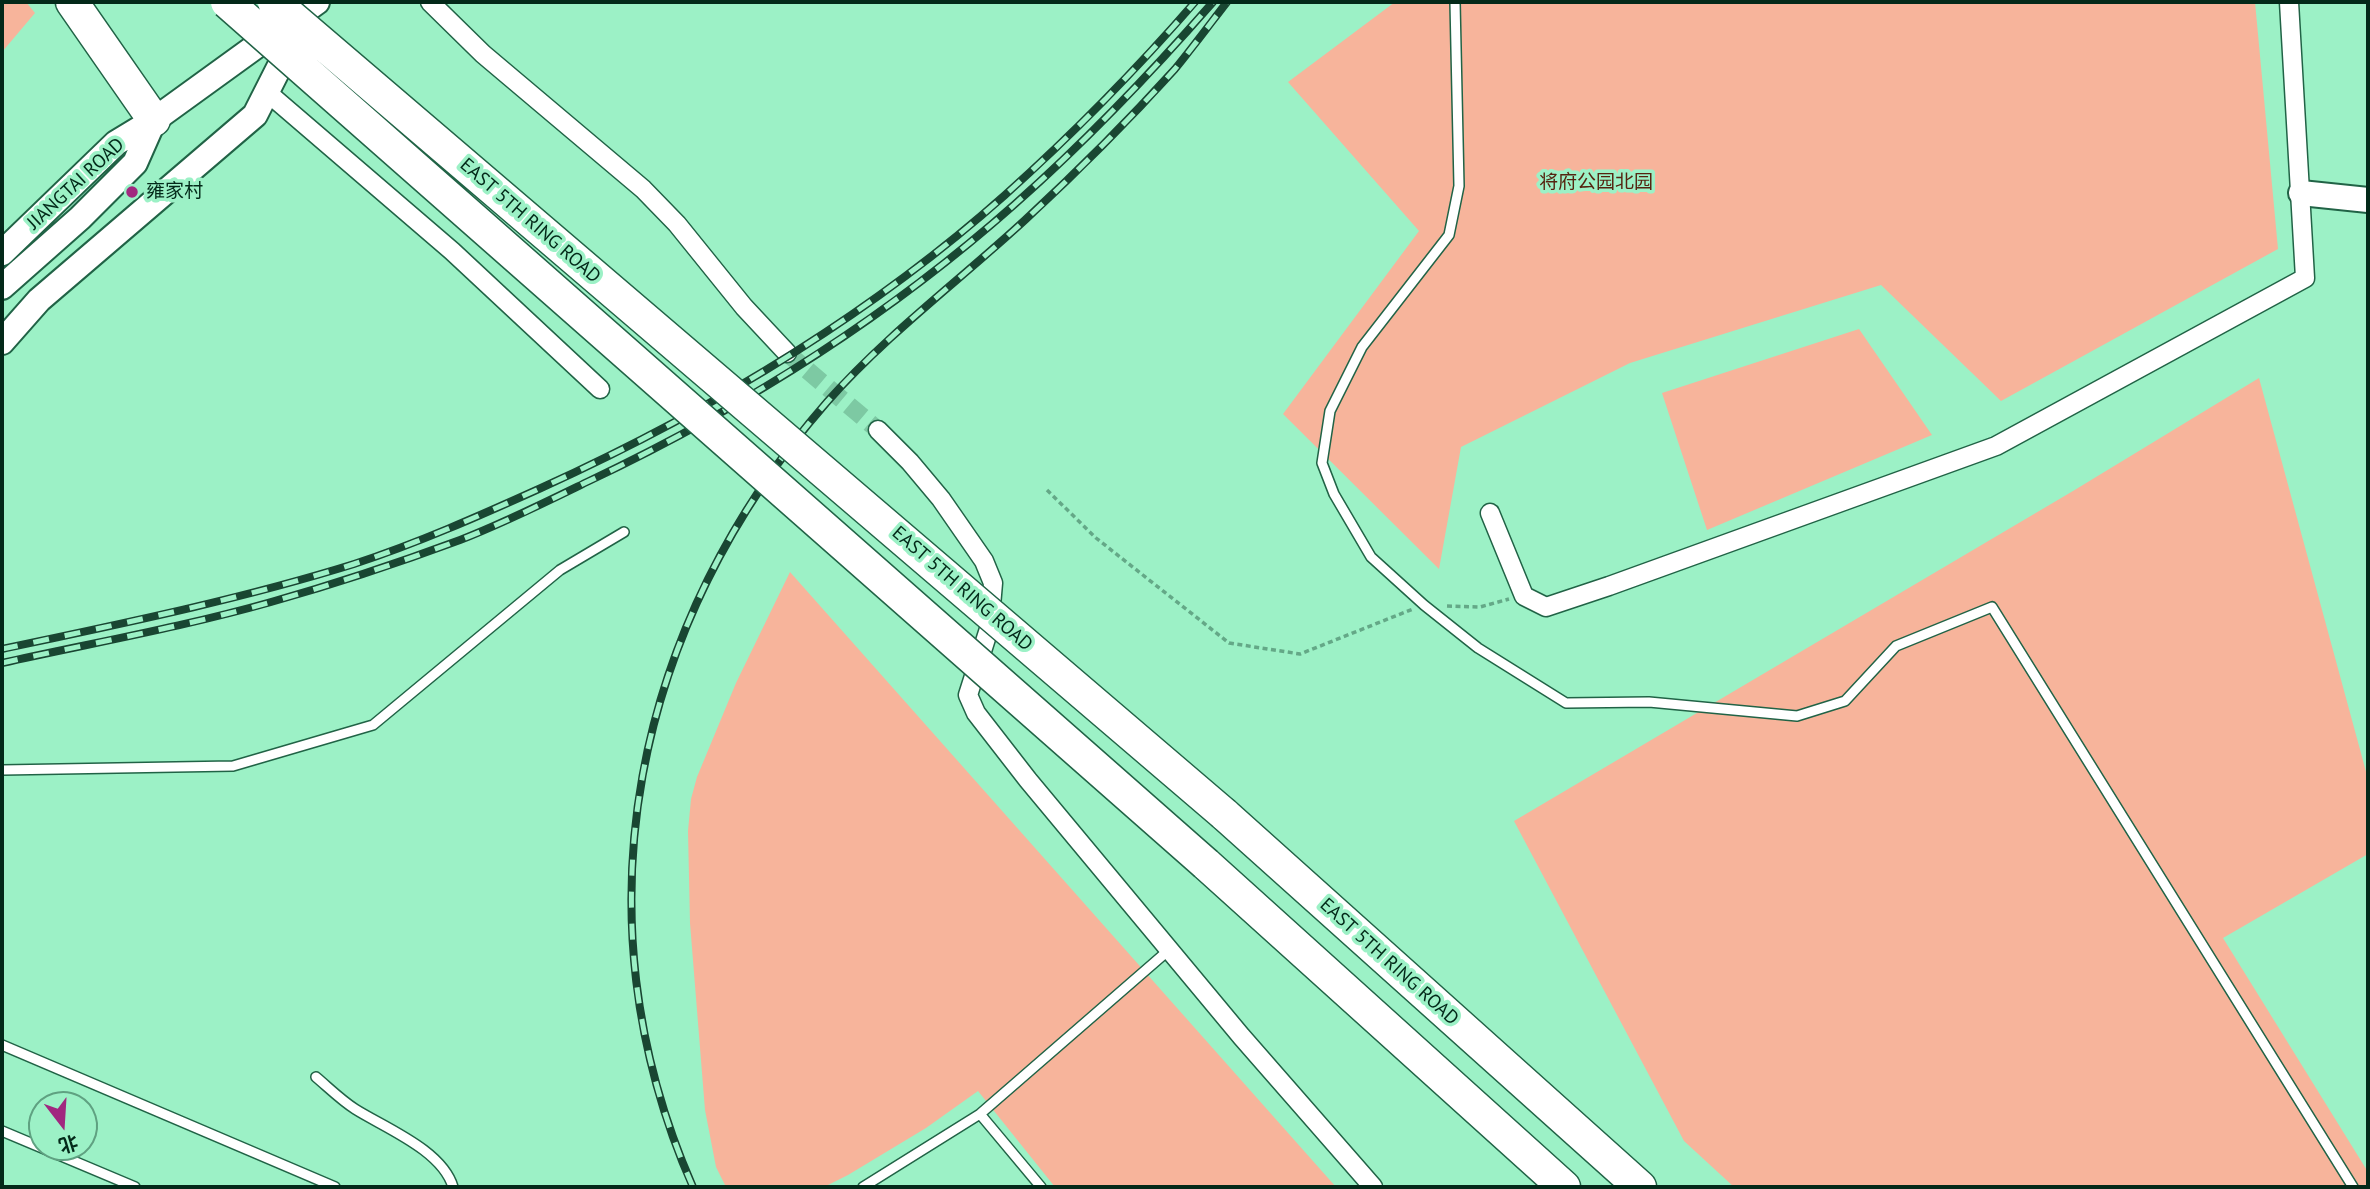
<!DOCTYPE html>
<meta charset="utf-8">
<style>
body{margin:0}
#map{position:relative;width:2370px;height:1189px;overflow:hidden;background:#9cf1c6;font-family:"PT Sans","Noto Sans SC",sans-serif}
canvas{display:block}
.frame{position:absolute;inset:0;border:4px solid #032919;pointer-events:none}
.north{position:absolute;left:28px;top:1091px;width:70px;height:70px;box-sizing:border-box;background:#9cf1c6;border:2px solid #5fa181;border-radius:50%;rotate:163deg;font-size:19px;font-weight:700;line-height:28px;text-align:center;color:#032919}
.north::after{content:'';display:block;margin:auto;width:24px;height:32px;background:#a1287f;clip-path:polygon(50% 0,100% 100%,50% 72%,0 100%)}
</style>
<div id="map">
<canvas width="2370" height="1189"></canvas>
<div class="frame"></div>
<div class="north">北</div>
</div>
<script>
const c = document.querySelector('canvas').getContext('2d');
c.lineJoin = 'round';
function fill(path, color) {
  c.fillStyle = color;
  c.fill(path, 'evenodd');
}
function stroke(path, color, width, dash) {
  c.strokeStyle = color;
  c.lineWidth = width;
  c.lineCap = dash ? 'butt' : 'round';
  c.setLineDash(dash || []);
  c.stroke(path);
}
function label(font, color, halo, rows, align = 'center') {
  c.font = font + ' "PT Sans","Noto Sans SC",sans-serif';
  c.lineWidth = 7;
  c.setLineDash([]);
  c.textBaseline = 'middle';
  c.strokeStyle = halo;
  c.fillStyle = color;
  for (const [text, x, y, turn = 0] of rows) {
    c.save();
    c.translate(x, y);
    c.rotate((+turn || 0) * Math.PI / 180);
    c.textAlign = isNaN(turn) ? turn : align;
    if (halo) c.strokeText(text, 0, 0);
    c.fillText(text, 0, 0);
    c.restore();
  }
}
fill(new Path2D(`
 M2,2h24l9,11 -33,39z
 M1395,2h860l23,247 -277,152 -120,-116 -251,78 -169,84 -22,122 -156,-155 136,-183 -131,-149z
 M1859,329l73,106 -225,95 -45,-137z
 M2259,378l109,401v75l-145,84 145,234v15h-634l-50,-46 -170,-320 559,-330z
 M790,572l546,615h-281l-77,-96 -52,37 -78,47 -24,12h-98l-10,-20 -11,-57 -15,-187 -2,-92 3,-32 6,-22 39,-94z`), '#f7b49b');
stroke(new Path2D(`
 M787,353l91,77`), '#7dc9a3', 18, [18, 9]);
const lane = new Path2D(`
 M1455,2l4,184 -10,49 -87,112 -32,64 -8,52 12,31 37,63 53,48 54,43 88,55 83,-1 148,14 48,-15 51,-55 96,-39 361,580
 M2,770l231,-4 140,-41 187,-155 64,-38
 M2,1045l333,142
 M316,1077c13,11 25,23 39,32 30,19 87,41 98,78
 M980,1114l61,73
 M2,1131l133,56
 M863,1187l117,-73 190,-165`);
const street = new Path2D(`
 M430,2l53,52 160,135 34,35 67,83 43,46
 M268,93l184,158 148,138
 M878,430l32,32 31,37 43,62 9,22 -4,46 -21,66 8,18 52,67 213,256 132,151
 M1490,513l34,83 22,11 63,-21 387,-140 309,-168 -16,-276`);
const secondary = new Path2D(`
 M2301,193l67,7
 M2,253l114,-110 38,-23 163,-118
 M2,287l78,-69 55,-55 19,-43
 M2,342l37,-42 216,-185 38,-75`);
const highway = new Path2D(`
 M72,2l82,118
 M1224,814l416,373
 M1206,864l358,323`);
stroke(lane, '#216346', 12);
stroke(street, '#216346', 21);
stroke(secondary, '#216346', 28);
stroke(highway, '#216346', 35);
stroke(new Path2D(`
 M1047,490l49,48 133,105 71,11 113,-45
 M1447,606l33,1 29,-8`), '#64a887', 3.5, [5, 3.5]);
stroke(lane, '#fff', 9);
stroke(street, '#fff', 18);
stroke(secondary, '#fff', 24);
stroke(highway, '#fff', 32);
const rail = new Path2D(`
 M2,649c118,-25 236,-49 352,-85 64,-21 125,-48 187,-76 165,-75 327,-171 464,-293 67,-60 131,-125 190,-193
 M2,663c90,-20 181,-36 269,-61 64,-18 127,-39 189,-62 44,-17 86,-38 129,-59 152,-72 300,-165 426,-277 71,-63 136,-131 198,-202
 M693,1187c-120,-272 -59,-564 134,-785 59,-67 133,-122 198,-182 52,-48 103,-99 150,-151 18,-22 35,-45 52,-67`);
stroke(rail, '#194632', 8);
stroke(rail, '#9cf1c6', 5, [16]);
const highwayBridge = new Path2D(`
 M227,2l979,862
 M274,2l950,812`);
stroke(highwayBridge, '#216346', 35, []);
stroke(highwayBridge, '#fff', 32);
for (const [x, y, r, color] of [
 [132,192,7,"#a1287f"]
]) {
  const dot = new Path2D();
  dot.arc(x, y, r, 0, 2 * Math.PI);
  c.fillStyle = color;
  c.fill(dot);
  stroke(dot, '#9cf1c6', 2.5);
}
label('19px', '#552410', '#9cf1c6', [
 ["将府公园北园",1596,183]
]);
label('19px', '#032919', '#9cf1c6', [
 ["JIANGTAI ROAD",76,184,-43],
 ["EAST 5TH RING ROAD",530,221,41],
 ["EAST 5TH RING ROAD",962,589,41],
 ["EAST 5TH RING ROAD",1389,962,42]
]);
label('19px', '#032919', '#9cf1c6', [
 ["雍家村",146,192]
], 'left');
</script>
